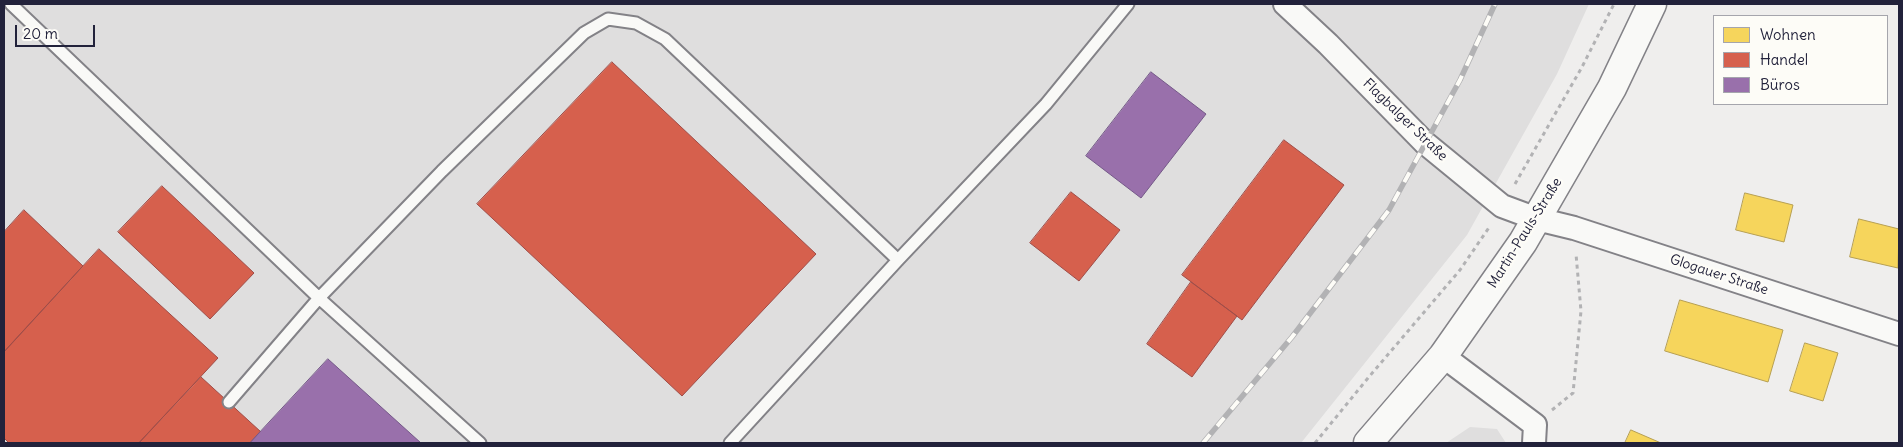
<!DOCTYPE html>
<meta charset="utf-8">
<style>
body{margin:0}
#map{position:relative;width:1903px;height:447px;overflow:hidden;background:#efeeed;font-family:Delius,sans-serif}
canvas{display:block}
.frame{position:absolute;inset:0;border:5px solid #22223b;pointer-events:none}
.legend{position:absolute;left:1713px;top:15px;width:175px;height:90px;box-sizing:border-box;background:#fdfcf7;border:1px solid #a5a5ac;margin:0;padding:6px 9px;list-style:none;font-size:15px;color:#22223b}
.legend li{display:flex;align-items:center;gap:10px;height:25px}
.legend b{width:25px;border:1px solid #a5a5ac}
.scale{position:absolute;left:15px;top:25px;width:80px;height:22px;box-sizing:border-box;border:2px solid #22223b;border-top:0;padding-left:6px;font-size:15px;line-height:18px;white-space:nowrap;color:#22223b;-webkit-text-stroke:4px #fdfcf7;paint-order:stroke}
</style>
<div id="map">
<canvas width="1903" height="447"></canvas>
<div class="frame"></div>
<ul class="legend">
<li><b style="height:14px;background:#f6d55c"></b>Wohnen</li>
<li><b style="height:14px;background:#d6604d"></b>Handel</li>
<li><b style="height:14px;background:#9970ab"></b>Büros</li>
</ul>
<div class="scale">20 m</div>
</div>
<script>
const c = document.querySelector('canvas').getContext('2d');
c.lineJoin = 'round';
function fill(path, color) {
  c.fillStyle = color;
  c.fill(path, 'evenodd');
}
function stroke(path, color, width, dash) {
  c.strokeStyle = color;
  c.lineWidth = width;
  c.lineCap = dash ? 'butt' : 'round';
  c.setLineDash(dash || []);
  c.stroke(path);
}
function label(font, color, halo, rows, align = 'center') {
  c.font = font + ' Delius,sans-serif';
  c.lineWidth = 5;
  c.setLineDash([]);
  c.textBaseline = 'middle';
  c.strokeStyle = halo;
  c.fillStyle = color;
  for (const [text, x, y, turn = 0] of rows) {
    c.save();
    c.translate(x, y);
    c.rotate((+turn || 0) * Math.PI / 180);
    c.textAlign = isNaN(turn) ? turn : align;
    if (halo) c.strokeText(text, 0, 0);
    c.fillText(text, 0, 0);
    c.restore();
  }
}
fill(new Path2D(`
 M4,4h1585l-32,70 -90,161 -166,208h-1297z
 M1470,427l27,2 9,14h-60z`), '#dfdede');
const homes = new Path2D(`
 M1745,193l48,12 -9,37 -48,-12z
 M1859,219l40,10 -1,39 -48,-11z
 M1680,300l103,30 -15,52 -103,-31z
 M1805,343l33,10 -15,48 -33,-10z
 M1631,430l30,13h-36z`);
fill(homes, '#f6d55c');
stroke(homes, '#b69f52', 1);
const shops = new Path2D(`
 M612,62l204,192 -134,142 -205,-192z
 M1284,140l60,45 -102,135 -60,-45z
 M162,186l92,87 -44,46 -92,-87z
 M1071,192l49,38 -41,51 -49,-38z
 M24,210l59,56 -79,86v-120z
 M99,249l119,109 -79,85h-130l-5,-5v-86z
 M1191,282l46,34 -45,61 -45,-33z
 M201,377l60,55 -11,11h-111z`);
fill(shops, '#d6604d');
stroke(shops, '#a04d48', 1);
const offices = new Path2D(`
 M1151,72l55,42 -65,84 -55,-42z
 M328,359l93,84h-171z`);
fill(offices, '#9970ab');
stroke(offices, '#755989', 1);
const service = new Path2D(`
 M11,4l308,294 161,145
 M229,402l90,-104 123,-127 142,-138 24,-14 28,4 29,16 233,221
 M730,443l168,-183 148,-156 82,-100`);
const minor = new Path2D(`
 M1285,4l43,40 97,99 77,63 35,13 37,9 325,106
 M1443,356l92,69 -1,18`);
const tertiary = new Path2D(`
 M1368,443l75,-87 80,-114 89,-154 40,-84`);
stroke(service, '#838287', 15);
stroke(minor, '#838287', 26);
stroke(tertiary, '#838287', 31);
stroke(new Path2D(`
 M1515,184l67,-117 32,-63
 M1552,410l21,-17 8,-82 -5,-57
 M1315,443l53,-65 92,-108 30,-44`), '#b2b2b4', 3, [4, 4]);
stroke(service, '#f9f9f7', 11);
stroke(minor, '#f9f9f7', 22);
stroke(tertiary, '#f9f9f7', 28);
const rail = new Path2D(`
 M1203,443l89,-106 97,-127 71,-130 35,-76`);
stroke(rail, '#b2b2b4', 5.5);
stroke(rail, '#fdfcf7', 4, [11]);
label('14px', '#22223b', '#fdfcf7', [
 ["Flagbalger Straße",1405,120,44],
 ["Martin-Pauls-Straße",1525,233,-58],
 ["Glogauer Straße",1719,275,18]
]);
</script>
